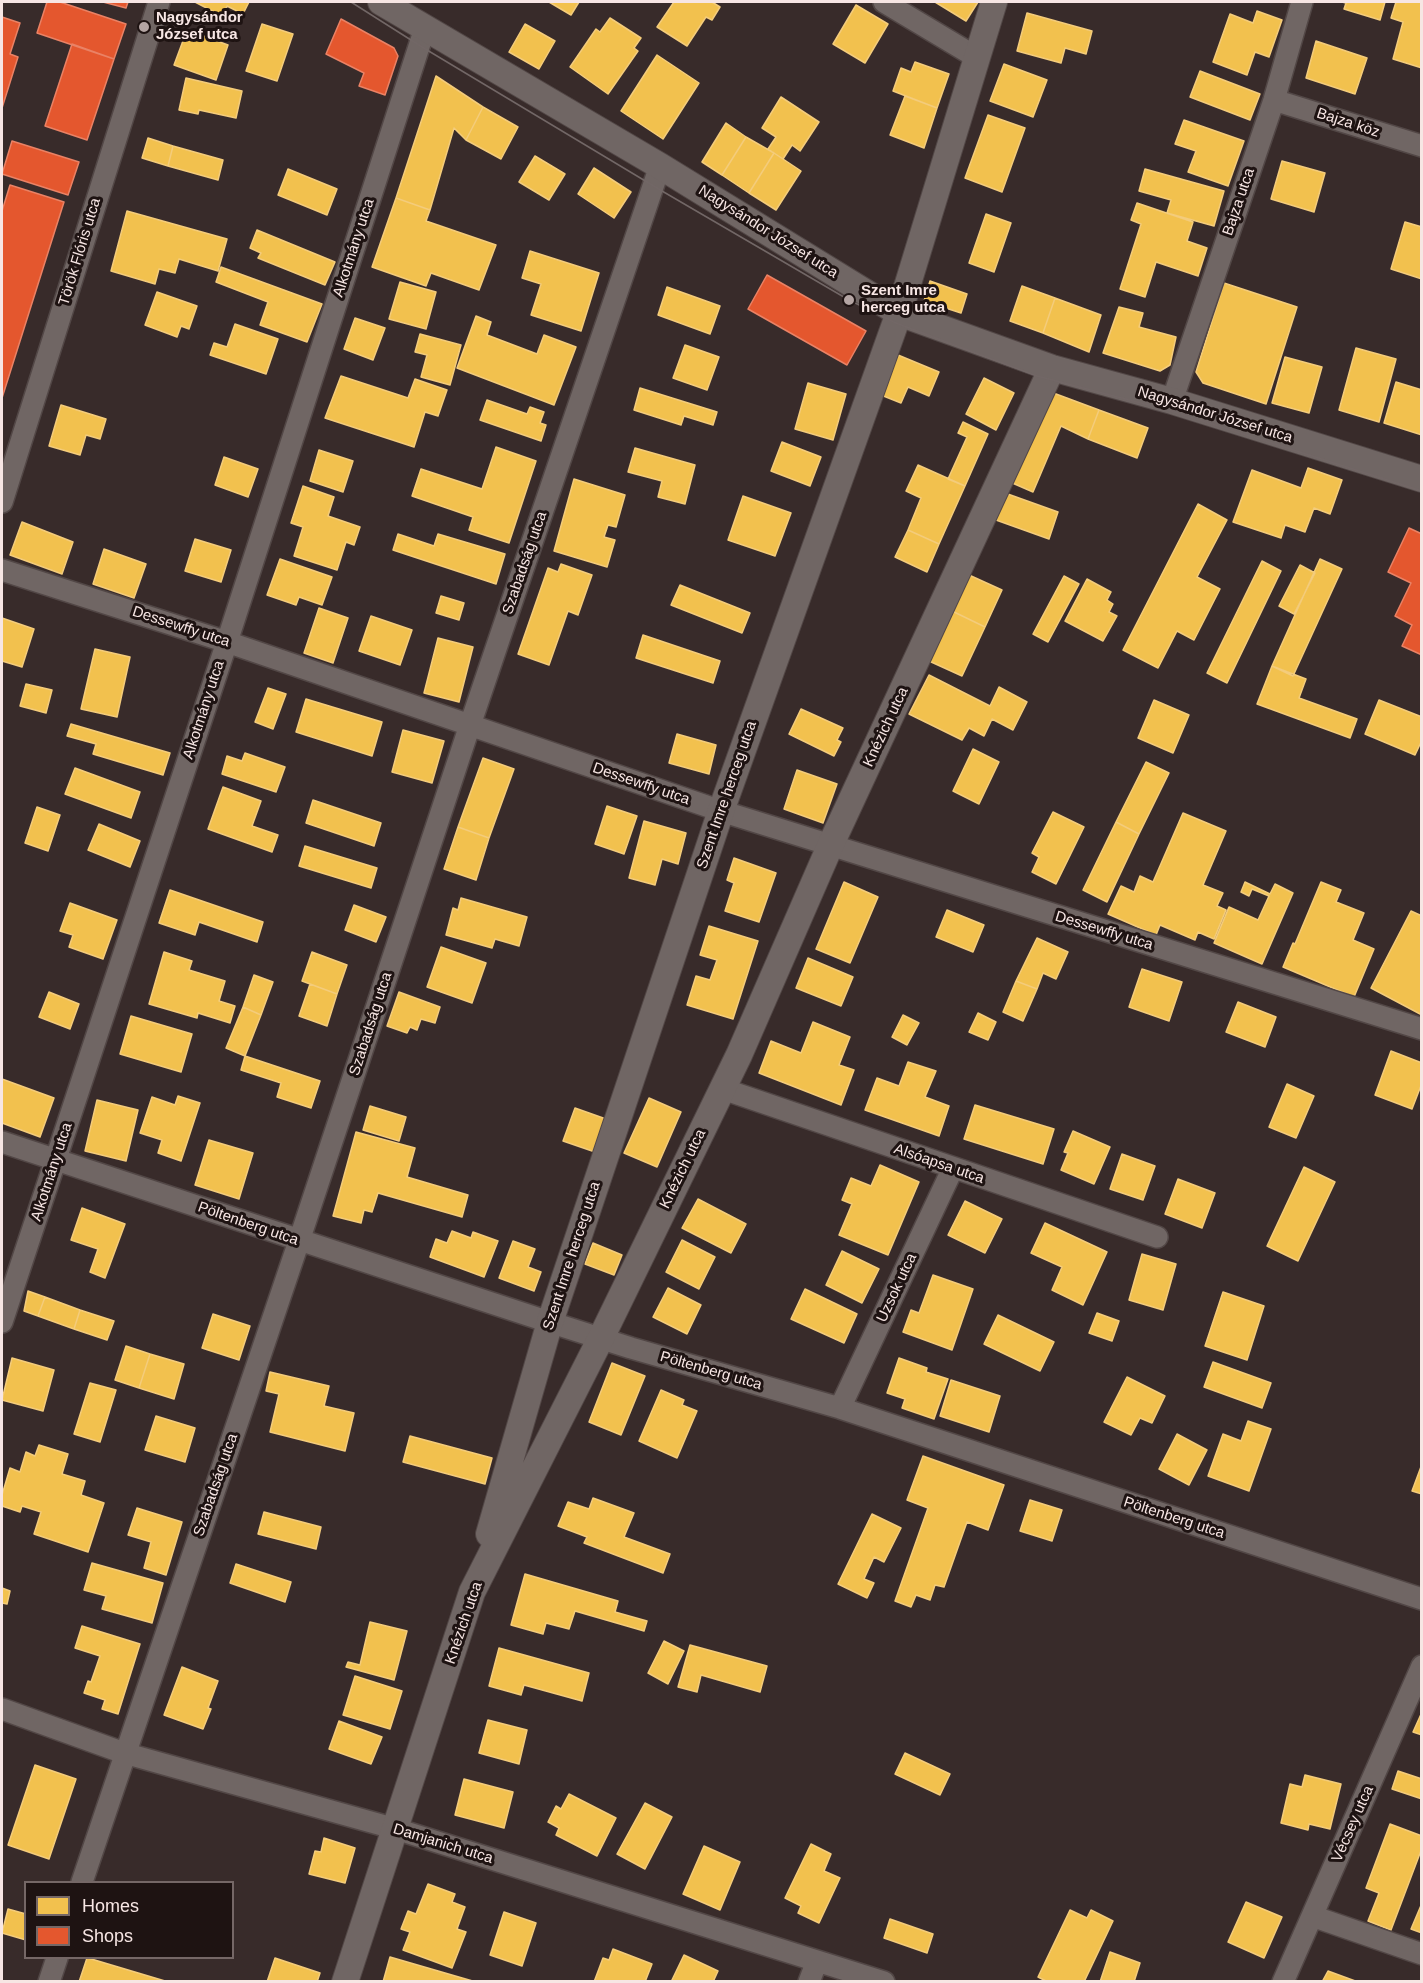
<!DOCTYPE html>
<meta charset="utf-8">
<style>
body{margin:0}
#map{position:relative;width:1423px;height:1983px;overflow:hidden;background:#382b2a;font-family:Arial,sans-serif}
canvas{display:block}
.frame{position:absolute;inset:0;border:3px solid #f7e6e4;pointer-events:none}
.legend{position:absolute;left:24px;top:1881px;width:210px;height:78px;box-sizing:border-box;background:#1e1312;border:2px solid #756766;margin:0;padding:8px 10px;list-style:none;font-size:18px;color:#f7e6e4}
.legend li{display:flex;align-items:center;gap:12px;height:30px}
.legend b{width:30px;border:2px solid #756766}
</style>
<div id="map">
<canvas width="1423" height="1983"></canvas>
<div class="frame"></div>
<ul class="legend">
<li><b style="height:16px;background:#f2c14e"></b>Homes</li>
<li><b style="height:16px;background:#e4572e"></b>Shops</li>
</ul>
</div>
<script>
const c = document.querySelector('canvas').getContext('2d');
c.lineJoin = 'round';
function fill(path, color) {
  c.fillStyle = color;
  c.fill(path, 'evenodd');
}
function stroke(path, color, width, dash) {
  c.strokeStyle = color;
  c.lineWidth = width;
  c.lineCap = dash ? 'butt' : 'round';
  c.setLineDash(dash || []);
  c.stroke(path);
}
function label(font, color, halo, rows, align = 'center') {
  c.font = font + ' Arial,sans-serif';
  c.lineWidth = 6;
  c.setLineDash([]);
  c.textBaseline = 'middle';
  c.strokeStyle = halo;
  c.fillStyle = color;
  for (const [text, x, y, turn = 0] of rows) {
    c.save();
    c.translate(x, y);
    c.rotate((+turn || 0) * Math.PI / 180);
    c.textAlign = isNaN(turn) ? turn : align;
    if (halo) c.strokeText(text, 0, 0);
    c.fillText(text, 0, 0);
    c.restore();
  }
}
const homes = new Path2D(`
 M195,2h54l-6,12 -16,-8 -5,10z
 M549,2h30l-8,13z
 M674,2h38l8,5 -8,13 -6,-3 -19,29 -30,-19z
 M935,2h43l-12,19z
 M1342,2h43l-5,18 -36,-11 2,-6z
 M1396,2h26v66l-29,-9 10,-37 -12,-4z
 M856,5l32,19 -23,39 -32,-19z
 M1257,11l25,9 -13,37 -14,-5 -8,23 -34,-13 17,-48 23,9z
 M1027,13l65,18 -6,23 -21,-6 -4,15 -44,-12z
 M610,18l31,20 -7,10 4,3 -30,43 -38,-27 26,-38 4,3z
 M262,24l31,10 -16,47 -31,-10z
 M525,24l30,17 -16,28 -30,-17z
 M187,30l41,15 -12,35 -42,-15z
 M1316,41l51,17 -12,36 -49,-16z
 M657,55l42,28 -36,56 -42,-28z
 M915,62l34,12 -12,34 -44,-17 8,-23 10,4z
 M1004,64l43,16 -14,37 -43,-16z
 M1200,71l60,23 -10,26 -60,-23z
 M436,76l47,31 -17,33 -12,-12 -24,82 -34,-12z
 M186,78l56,13 -6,27 -37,-8 -1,4 -19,-4z
 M905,96l32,12 -13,40 -34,-13z
 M781,97l38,25 -19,29 -8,-6 -9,14 -15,-10 8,-12 -14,-9z
 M483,107l35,20 -17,32 -35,-19z
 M988,115l37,13 -23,64 -37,-14z
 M1184,120l60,21 -16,45 -40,-14 8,-21 -21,-7z
 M726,123l20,14 -24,38 -20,-13z
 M746,137l28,16 -25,40 -27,-18z
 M148,138l25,8 -5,20 -26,-8z
 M173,146l50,14 -5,20 -50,-14z
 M774,153l27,18 -25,39 -27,-17z
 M535,156l30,18 -16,26 -30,-18z
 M1282,161l43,12 -11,39 -43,-13z
 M594,168l37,24 -17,26 -36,-24z
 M288,169l49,20 -10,26 -49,-20z
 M1145,169l79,22 -10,35 -47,-13 4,-13 -32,-9z
 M396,198l34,12 -4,11 70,24 -17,45 -48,-17 -5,13 -54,-19z
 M1137,203l56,19 -6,19 20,7 -9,28 -42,-14 -11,35 -25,-8 21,-65 -10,-4z
 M127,211l100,28 -9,32 -39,-12 -4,14 -16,-4 -4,15 -44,-13z
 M986,214l25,9 -17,49 -25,-9z
 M1405,222l17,5v52l-31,-10z
 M257,230l78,32 -10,23 -67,-27 3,-5 -11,-5z
 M530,251l69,22 -18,58 -50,-16 10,-31 -19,-6z
 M221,267l101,37 -15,38 -47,-17 8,-23 -52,-20z
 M930,281l37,13 -6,19 -37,-12z
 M400,282l36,10 -10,37 -37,-10z
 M1224,283l73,24 -31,97 -63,-21 -7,-11z
 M1022,286l33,12 -12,35 -33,-12z
 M667,287l53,19 -10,28 -52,-19z
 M157,292l40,14 -8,23 -8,-3 -4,11 -32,-12z
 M1055,298l46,17 -12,37 -46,-19z
 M1119,307l24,6 -4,14 37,10 -6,28 -10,6 -57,-18z
 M476,316l15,6 -4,13 50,19 7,-19 32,12 -22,58 -97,-37z
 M355,318l30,10 -12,32 -29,-11z
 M235,324l43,15 -12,35 -56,-19 4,-12 13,4z
 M420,334l41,11 -11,40 -29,-8 6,-22 -12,-3z
 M685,345l34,12 -12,33 -34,-12z
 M1356,348l40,11 -17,63 -40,-12z
 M898,355l41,17 -10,24 -21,-9 -7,16 -20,-8z
 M1285,357l37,10 -13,46 -37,-10z
 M341,376l67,22 7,-19 32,11 -9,26 -13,-4 -11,35 -89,-29z
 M984,378l30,15 -18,37 -30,-16z
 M1396,382l26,8v45l-38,-12z
 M808,383l38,11 -13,46 -38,-11z
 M640,388l77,24 -4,13 -29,-9 -3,9 -47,-15z
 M1048,391l51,19 -11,29 -27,-13 -28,66 -23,-10z
 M487,400l40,14 3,-7 14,5 -4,11 6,2 -5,16 -61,-21z
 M61,405l45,14 -6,20 -14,-4 -6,20 -31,-9z
 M1099,410l49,18 -11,30 -49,-19z
 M963,422l25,12 -23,52 -17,-7 19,-42 -9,-4z
 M782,442l39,15 -11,29 -39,-15z
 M496,447l40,14 -27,82 -40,-13 4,-13 -61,-21 9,-27 61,20z
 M635,448l60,17 -10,39 -27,-7 4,-16 -34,-9z
 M319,450l34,11 -10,31 -33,-11z
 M224,457l34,12 -10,28 -33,-12z
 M918,465l47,21 -26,58 -31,-14 13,-32 -15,-7z
 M1308,468l34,12 -12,34 -16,-6 -9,24 -20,-7 -4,13 -48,-16 19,-52 49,18z
 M574,479l51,16 -9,32 -8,-2 -4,12 11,3 -8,27 -53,-16z
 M303,486l31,11 -6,19 32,11 -6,18 -8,-3 -9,28 -43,-14 9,-29 -12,-4z
 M1005,493l53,19 -9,27 -53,-19z
 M743,496l48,17 -16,43 -47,-16z
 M1198,504l29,16 -30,57 23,12 -26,51 -17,-9 -19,37 -35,-18z
 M22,522l51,20 -11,32 -52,-19z
 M908,530l31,14 -12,28 -32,-15z
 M398,534l36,12 4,-12 67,20 -9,30 -103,-34z
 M195,539l36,11 -10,32 -36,-11z
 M104,549l42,15 -12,34 -41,-14z
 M280,559l52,18 -10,28 -23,-8 -3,8 -29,-10z
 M1320,559l22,10 -49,107 -21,-10z
 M1262,561l19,10 -54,112 -20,-10z
 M561,564l31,11 -14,40 -10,-4 -19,54 -31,-11 30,-86 10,4z
 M1300,565l15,8 -21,41 -15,-8z
 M969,575l33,15 -17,37 -33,-16z
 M1064,576l15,8 -31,58 -15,-8z
 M1087,579l24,13 -4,8 6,4 -4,8 8,4 -14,25 -38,-20z
 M680,585l70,28 -8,20 -71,-28z
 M441,596l23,7 -5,17 -23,-7z
 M319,608l29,10 -15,45 -29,-10z
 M952,611l33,16 -23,49 -33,-15z
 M371,616l41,14 -12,35 -41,-14z
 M2,618l32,11 -12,38 -20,-6z
 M643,635l77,26 -7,22 -77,-25z
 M438,638l35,9 -14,55 -35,-9z
 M95,649l35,8 -13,60 -36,-8z
 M1272,666l34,13 -7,19 58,21 -7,19 -93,-34z
 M929,675l61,31 9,-19 28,15 -14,28 -21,-11 -8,17 -15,-8 -7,12 -53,-26z
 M26,684l26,6 -6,23 -26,-7z
 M268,688l18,6 -13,35 -18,-7z
 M306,699l76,23 -10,34 -76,-24z
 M1154,700l35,15 -16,38 -35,-15z
 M1379,700l43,17v23l-7,15 -50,-21z
 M801,709l42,19 -6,12 4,2 -7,14 -45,-22z
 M71,724l99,29 -7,22 -70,-21 3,-10 -29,-8z
 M403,730l41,11 -12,42 -40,-11z
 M677,734l39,11 -7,29 -40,-11z
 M973,749l26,13 -20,42 -26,-13z
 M245,753l40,14 -9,25 -54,-18 5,-18 15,5z
 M483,758l31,11 -25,69 -31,-11z
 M1146,762l23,11 -30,61 -23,-12z
 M75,768l65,24 -9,26 -66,-24z
 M797,770l40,14 -14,39 -39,-14z
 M223,787l38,14 -9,25 26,9 -6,17 -64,-23z
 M313,800l68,23 -7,23 -68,-23z
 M607,806l30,10 -13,38 -29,-10z
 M37,807l23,8 -12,36 -23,-8z
 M1053,812l31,15 -28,57 -24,-12 7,-15 -7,-4z
 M1183,813l43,18 -23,54 20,8 -6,13 9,4 -12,29 -16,-7 -3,8 -35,-15 -4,10 -48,-21 13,-28 13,6 6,-16 13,6z
 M644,821l42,12 -8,31 -16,-5 -7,26 -26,-7z
 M1116,822l23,12 -32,68 -24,-12z
 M99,824l41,17 -10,26 -42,-17z
 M458,827l31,11 -13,42 -32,-11z
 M305,846l72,22 -6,20 -72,-22z
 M734,858l42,15 -17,49 -34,-11 9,-28 -7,-3z
 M844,882l34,15 -28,66 -34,-14z
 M1245,882l25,12 5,-10 18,9 -31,71 -48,-21 15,-36 29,13 11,-24 -17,-7 -3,7 -8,-4z
 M1321,882l20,8 -5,12 28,11 -11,27 21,9 -20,48 -71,-30 10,-24 2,1z
 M170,890l93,32 -6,20 -58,-20 -4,13 -36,-12z
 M461,898l66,19 -8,29 -24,-7 -3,9 -46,-13 7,-27 5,2z
 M70,903l47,17 -14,39 -34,-12 4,-12 -13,-4z
 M354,905l32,12 -10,25 -31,-12z
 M947,910l37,15 -11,27 -37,-15z
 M1411,911l11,5v99l-51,-27z
 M709,926l49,15 -25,78 -46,-14 9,-29 14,4 7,-20 -17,-5z
 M1037,938l31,14 -12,27 -13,-6 -6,16 -21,-8z
 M441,947l45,16 -14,40 -45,-16z
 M164,952l28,9 -3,9 36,11 -6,20 16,5 -5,17 -32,-10 -1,5 -48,-14z
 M312,952l35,13 -10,29 -35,-13z
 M808,958l45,19 -12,29 -45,-18z
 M1142,969l40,13 -13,39 -40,-14z
 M254,975l19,7 -12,33 -18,-8z
 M1016,981l21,8 -14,32 -20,-9z
 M310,984l27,10 -10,32 -28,-10z
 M49,992l30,12 -9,25 -31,-12z
 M399,992l41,15 -5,16 -14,-4 -4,11 -7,-3 -3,6 -20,-7z
 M1238,1002l38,15 -11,30 -39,-15z
 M243,1007l18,8 -16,41 -19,-8z
 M978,1013l18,9 -8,18 -19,-8z
 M903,1015l16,8 -12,22 -15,-8z
 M131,1016l61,18 -11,38 -61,-18z
 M813,1022l37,15 -11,28 15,5 -13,35 -82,-32 12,-32 30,12z
 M1391,1051l31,12v20l-10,26 -37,-14z
 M245,1056l75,25 -9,27 -34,-11 4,-14 -40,-13z
 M908,1062l28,9 -11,26 24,9 -10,30 -74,-26 12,-32 22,8z
 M2,1079l52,19 -14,39 -38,-14z
 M1287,1084l27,12 -18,42 -27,-11z
 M178,1096l22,7 -19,58 -23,-8 4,-13 -22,-7 12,-36 23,8z
 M649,1098l32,14 -24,55 -33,-14z
 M97,1100l41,10 -12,51 -41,-10z
 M975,1105l79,24 -11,35 -79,-25z
 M370,1106l36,11 -7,24 -36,-11z
 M575,1108l31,11 -11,33 -32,-11z
 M1073,1131l37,16 -16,37 -33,-14 7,-17 -4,-1z
 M356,1132l59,16 -8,29 61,18 -6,22 -84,-24 -6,19 -8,-2 -3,13 -28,-7z
 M209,1140l44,13 -14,46 -44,-14z
 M1122,1154l33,12 -12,34 -33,-11z
 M880,1165l39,17 -31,73 -49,-20 13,-31 -10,-4 9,-22 20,8z
 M1304,1167l31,15 -37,79 -31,-15z
 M1178,1179l37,14 -13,35 -37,-14z
 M698,1199l48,25 -15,29 -49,-25z
 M965,1201l37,18 -17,34 -37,-18z
 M82,1208l43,16 -20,54 -15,-6 8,-23 -27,-9z
 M1045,1223l62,29 -24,53 -31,-15 10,-23 -31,-14z
 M452,1231l19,7 2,-6 25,9 -14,36 -54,-20 6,-18 11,4z
 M682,1240l33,17 -16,32 -33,-17z
 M513,1241l22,8 -7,18 13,5 -7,19 -35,-13z
 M593,1243l29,12 -8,20 -29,-11z
 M842,1251l37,18 -17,34 -36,-18z
 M1142,1254l34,10 -13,46 -34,-10z
 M933,1275l40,14 -21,61 -49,-18 8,-22 8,3z
 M668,1288l33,17 -14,29 -34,-17z
 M805,1289l52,25 -13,29 -53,-24z
 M28,1291l17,6 -7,19 -14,-5z
 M1223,1292l41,14 -17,54 -42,-14z
 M45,1297l35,13 -6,19 -36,-13z
 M80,1310l34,11 -7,19 -33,-11z
 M1097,1313l22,8 -7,20 -23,-8z
 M213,1314l37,12 -11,34 -37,-12z
 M998,1315l56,27 -14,29 -56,-27z
 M126,1346l24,8 -11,34 -24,-8z
 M150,1354l34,10 -10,35 -35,-11z
 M12,1358l42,12 -11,41 -41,-11z
 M899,1358l28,10 -1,4 22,7 -14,40 -32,-11 3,-9 -18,-6z
 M1213,1362l58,21 -9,25 -58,-21z
 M612,1363l33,13 -24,59 -32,-13z
 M270,1372l59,14 -5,20 30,7 -9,38 -75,-19 9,-38 -13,-3z
 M1127,1377l38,19 -13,27 -12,-5 -9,17 -27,-13z
 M951,1380l49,16 -11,36 -49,-16z
 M90,1383l26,7 -16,52 -26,-8z
 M661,1390l23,10 -2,5 15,6 -20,47 -38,-17z
 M156,1416l39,12 -10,34 -40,-12z
 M1248,1421l23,8 -22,62 -41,-15 15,-42 18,7z
 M1177,1434l30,16 -18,35 -30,-16z
 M410,1436l82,22 -7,26 -82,-22z
 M39,1445l29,9 -6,20 23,7 -4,14 23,8 -16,49 -54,-18 7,-22 -19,-6 -2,6 -18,-6v-11l8,-27 10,4 6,-20 9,4z
 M923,1456l81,29 -16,45 -21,-8 -23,65 -9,-2 -5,15 -14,-5 -5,12 -16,-6 33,-93 -21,-8z
 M1422,1464v30l-10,-3z
 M593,1498l41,15 -10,24 46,17 -7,19 -79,-30 3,-6 -29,-11 10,-24 21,7z
 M1030,1500l32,10 -10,31 -32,-10z
 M137,1508l45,14 -16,53 -22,-7 7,-26 -23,-7z
 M264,1512l57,15 -5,22 -58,-15z
 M872,1514l29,14 -17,34 -10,-5 -10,22 10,4 -7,15 -29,-14z
 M92,1563l71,20 -11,40 -50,-14 4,-13 -22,-6z
 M236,1564l55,18 -6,20 -55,-19z
 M525,1574l93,27 -3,11 32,9 -3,10 -69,-20 -6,18 -23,-6 -3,11 -32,-9z
 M2,1588l8,3 -3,13 -5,-1z
 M370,1622l37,9 -13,49 -48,-13 2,-5 12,3z
 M82,1626l58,18 -22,70 -16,-5 3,-9 -21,-7 4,-12 3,1 9,-26 -25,-8z
 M664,1641l20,10 -16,33 -20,-11z
 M690,1645l77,21 -7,26 -59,-17 -4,17 -19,-5z
 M499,1648l90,25 -7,28 -58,-16 -3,10 -32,-9z
 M182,1667l36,14 -10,27 3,1 -8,20 -39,-14z
 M355,1676l47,15 -12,38 -47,-14z
 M1422,1712v23l-9,-3z
 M488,1720l39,10 -8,34 -40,-11z
 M339,1721l43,16 -11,27 -42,-15z
 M905,1753l45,21 -10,21 -45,-21z
 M35,1765l41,14 -27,80 -41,-14z
 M1398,1771l24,8v20l-30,-10z
 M1305,1775l36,9 -11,45 -21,-5 -1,6 -27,-7 9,-39 12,3z
 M464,1779l49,13 -9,36 -49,-13z
 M569,1794l47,24 -19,38 -41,-21 3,-7 -11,-6 8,-16 5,3z
 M645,1803l27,14 -27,52 -28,-15z
 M1390,1824l32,12v12l-31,82 -23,-9 11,-28 -13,-5z
 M324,1838l31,10 -10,35 -36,-9 6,-23 6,1z
 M811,1844l20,10 -7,17 16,7 -21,45 -21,-10 3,-7 -16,-8z
 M704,1846l36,16 -20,48 -37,-16z
 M428,1884l27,10 -3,8 13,5 -8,22 9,3 -14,36 -49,-18 7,-18 -9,-3 7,-18 8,3z
 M1246,1902l36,15 -18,41 -36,-16z
 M1422,1903v30l-11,-4z
 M8,1909l18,5v26l-24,-7z
 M1070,1910l17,8 4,-8 22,11 -29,61h-36l-10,-5z
 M504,1912l32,11 -14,43 -32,-11z
 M890,1919l43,15 -6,19 -43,-15z
 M613,1949l39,15 -7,18h-51l9,-24 6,2z
 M1110,1952l30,11 -6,19h-34z
 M684,1955l34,16 -5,11h-42z
 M390,1957l86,25h-93z
 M87,1958h1l77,23 -86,1z
 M275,1958l45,15 -3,9h-50z
 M1328,1971l30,11h-36z`);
fill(homes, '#f2c14e');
stroke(homes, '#f4cc7b', 1.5);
const shops = new Path2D(`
 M47,2h13l66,22 -12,35 -77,-26z
 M103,2h25l-2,6z
 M2,17l18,6 -10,31 8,3 -16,51z
 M341,19l53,29 4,8 -13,39 -26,-9 5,-13 -38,-19z
 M72,44l42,15 -27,81 -42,-14z
 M12,141l67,21 -11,33 -66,-21z
 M10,185l54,17 -62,196v-187z
 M767,275l99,56 -19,34 -99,-56z
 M1409,528l13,6v121l-20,-9 10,-21 -17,-9 16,-33 -23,-11z`);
fill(shops, '#e4572e');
stroke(shops, '#ea8265', 1.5);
const minor = new Path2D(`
 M884,2l92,55
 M1274,100l148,46
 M1172,401l102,-301 28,-98
 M2,502l157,-500
 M2,570l225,72 494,169 701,218
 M723,1089l434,148
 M2,1142l541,178 88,28 209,60 582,191
 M2,1322l225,-680 198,-614
 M840,1408l113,-240
 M2,1709l122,44 272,76 488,153
 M82,1882l217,-641 171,-516 190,-559
 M1312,1916l110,38
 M49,1982l8,-24
 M809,1982l8,-21
 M1283,1982l139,-316`);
const tertiary = new Path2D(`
 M381,2l279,164 239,147 153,55 120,33 250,78
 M489,1534l61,-212 171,-511 178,-498 95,-311
 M345,1982l127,-390 129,-254 138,-283 92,-211 221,-476`);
stroke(minor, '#524746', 24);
stroke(tertiary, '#524746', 28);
stroke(minor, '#706664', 21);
stroke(tertiary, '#706664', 26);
stroke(new Path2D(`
 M351,2l71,45 240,144 187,109 47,23 141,53 131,34 254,81`), '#726766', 1.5);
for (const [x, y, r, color] of [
 [144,27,6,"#b4a5a3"],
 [849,300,6,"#b4a5a3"]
]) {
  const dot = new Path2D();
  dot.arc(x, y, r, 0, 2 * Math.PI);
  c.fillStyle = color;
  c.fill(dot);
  stroke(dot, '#1e1312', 2);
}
label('bold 15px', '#f7e6e4', '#1e1312', [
 ["Nagysándor",156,18],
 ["József utca",156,35],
 ["Szent Imre",861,291],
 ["herceg utca",861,308]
], 'left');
label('15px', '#f7e6e4', '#1e1312', [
 ["Bajza köz",1348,123,18],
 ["Bajza utca",1239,202,-71],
 ["Nagysándor József utca",768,232,32],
 ["Alkotmány utca",354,248,-72],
 ["Török Flóris utca",80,252,-73],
 ["Nagysándor József utca",1215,415,17],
 ["Szabadság utca",525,563,-71],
 ["Dessewffy utca",181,627,18],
 ["Alkotmány utca",204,710,-72],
 ["Knézich utca",886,727,-65],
 ["Dessewffy utca",641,784,19],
 ["Szent Imre herceg utca",727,795,-71],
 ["Dessewffy utca",1104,931,17],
 ["Szabadság utca",371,1024,-72],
 ["Alsóapsa utca",939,1164,19],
 ["Knézich utca",683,1169,-64],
 ["Alkotmány utca",52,1172,-72],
 ["Pöltenberg utca",248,1224,19],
 ["Szent Imre herceg utca",572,1256,-72],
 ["Uzsok utca",897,1288,-65],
 ["Pöltenberg utca",711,1371,16],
 ["Szabadság utca",216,1485,-71],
 ["Pöltenberg utca",1174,1518,18],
 ["Knézich utca",464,1623,-71],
 ["Vécsey utca",1353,1824,-66],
 ["Damjanich utca",443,1844,17]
]);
</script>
